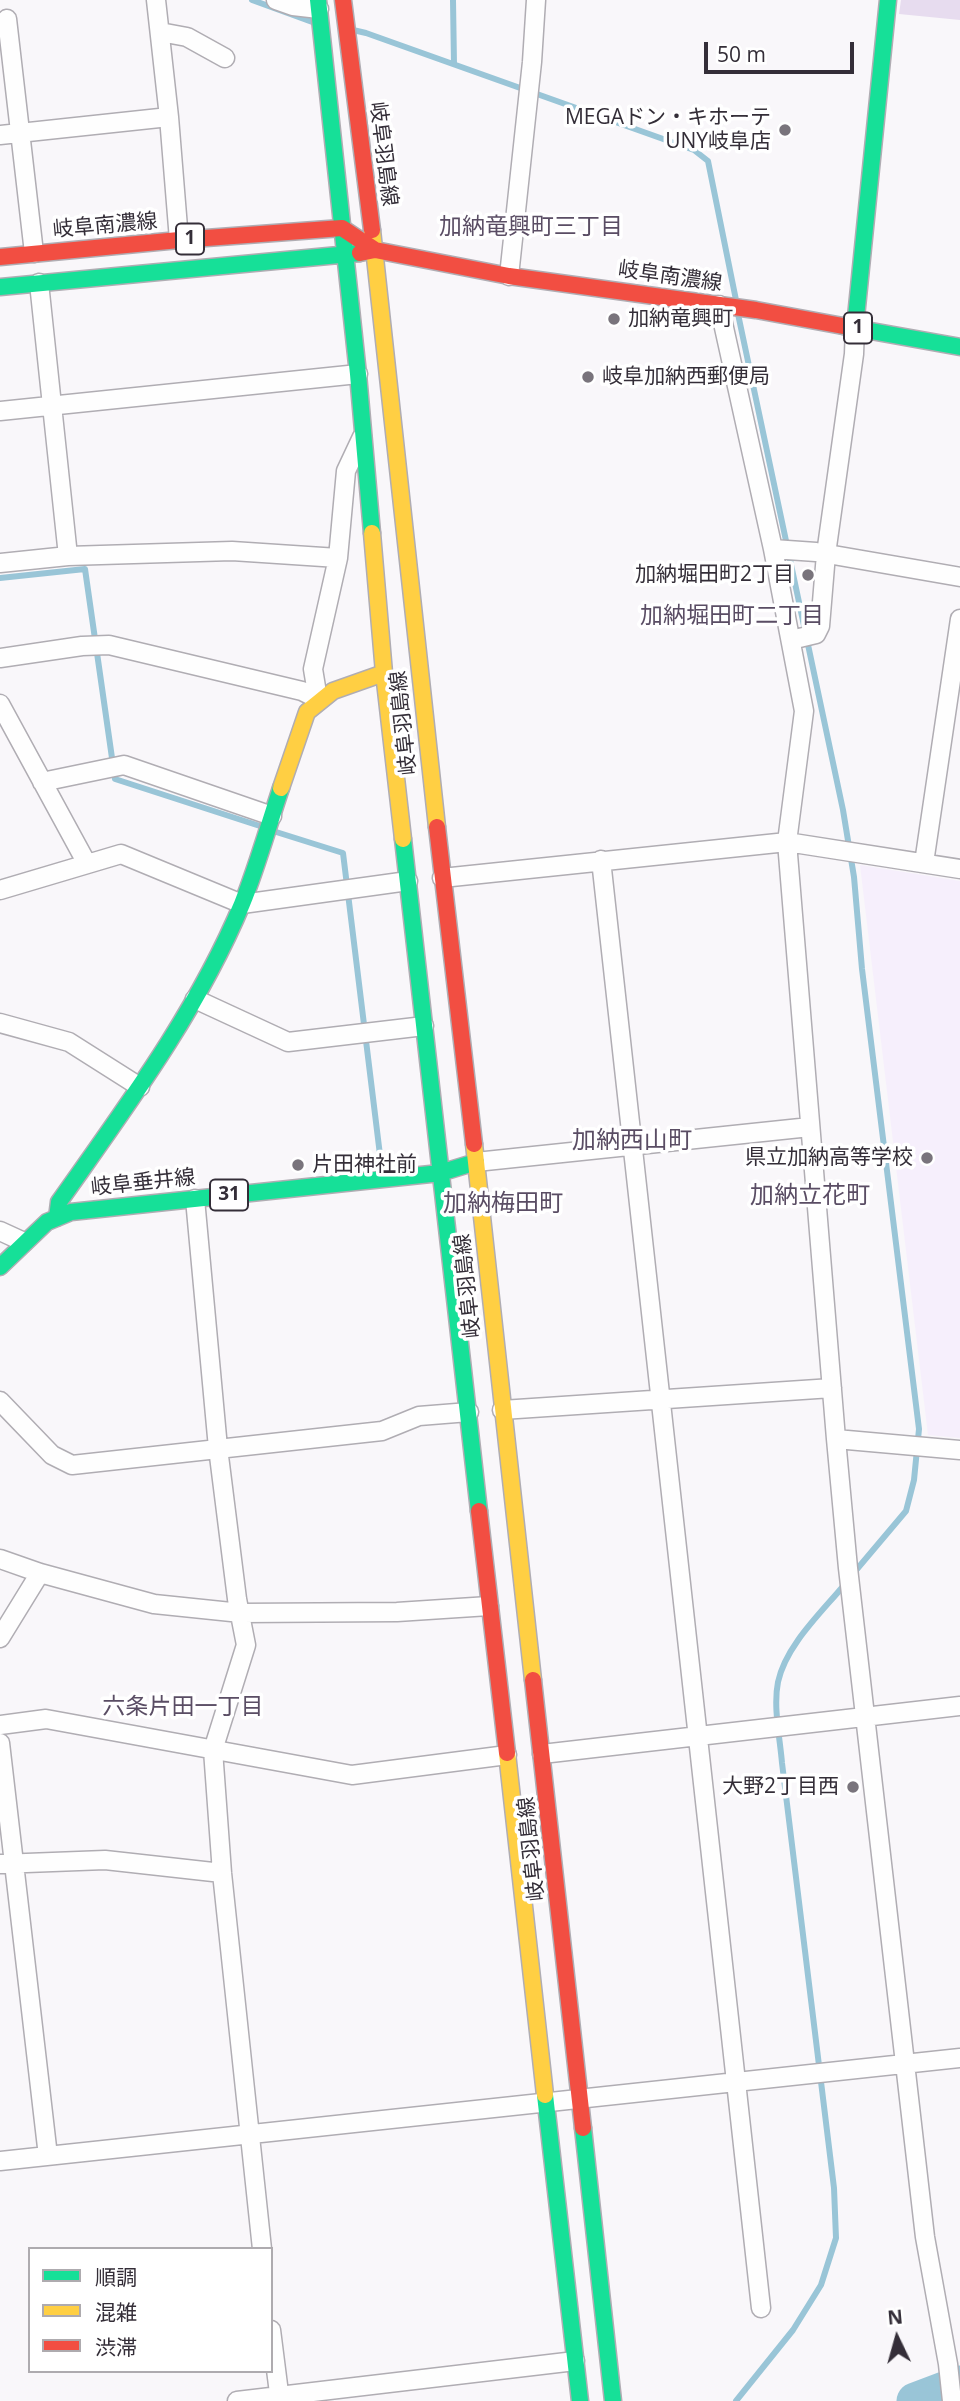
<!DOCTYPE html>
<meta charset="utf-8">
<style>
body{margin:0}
#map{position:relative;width:960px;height:2401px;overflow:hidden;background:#f9f7fa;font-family:"Open Sans","Noto Sans JP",sans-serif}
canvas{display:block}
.legend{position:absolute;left:28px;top:2247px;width:245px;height:126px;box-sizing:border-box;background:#fff;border:2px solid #aeabaf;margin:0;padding:9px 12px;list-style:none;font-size:21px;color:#342e38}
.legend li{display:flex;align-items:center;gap:14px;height:35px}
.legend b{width:35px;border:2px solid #aeabaf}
.north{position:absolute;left:862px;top:2303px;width:70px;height:70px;-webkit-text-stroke:5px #fff;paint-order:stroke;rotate:355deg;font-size:19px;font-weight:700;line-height:28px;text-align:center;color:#342e38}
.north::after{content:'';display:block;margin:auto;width:24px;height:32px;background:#342e38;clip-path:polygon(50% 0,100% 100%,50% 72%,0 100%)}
.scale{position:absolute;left:704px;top:42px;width:150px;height:32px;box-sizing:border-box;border:4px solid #342e38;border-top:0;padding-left:9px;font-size:21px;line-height:24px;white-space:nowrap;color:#342e38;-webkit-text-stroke:5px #fff;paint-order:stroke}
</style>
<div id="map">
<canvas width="960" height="2401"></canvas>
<ul class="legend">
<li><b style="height:9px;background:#16e098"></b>順調</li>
<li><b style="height:9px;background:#ffcf43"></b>混雑</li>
<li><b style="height:9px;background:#f24e42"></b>渋滞</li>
</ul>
<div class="north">N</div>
<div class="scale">50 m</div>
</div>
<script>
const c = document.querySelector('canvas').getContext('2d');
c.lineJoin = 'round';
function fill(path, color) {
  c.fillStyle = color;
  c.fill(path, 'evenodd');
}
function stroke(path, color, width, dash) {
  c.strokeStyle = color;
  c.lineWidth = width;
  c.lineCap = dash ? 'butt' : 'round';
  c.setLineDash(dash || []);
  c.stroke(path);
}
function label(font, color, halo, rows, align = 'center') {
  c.font = font + ' "Open Sans","Noto Sans JP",sans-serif';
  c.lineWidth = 7;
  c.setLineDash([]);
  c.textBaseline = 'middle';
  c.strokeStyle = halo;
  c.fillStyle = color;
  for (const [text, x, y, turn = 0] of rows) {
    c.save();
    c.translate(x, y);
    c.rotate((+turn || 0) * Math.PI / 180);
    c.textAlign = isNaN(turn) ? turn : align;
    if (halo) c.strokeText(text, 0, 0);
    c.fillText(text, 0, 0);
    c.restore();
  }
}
fill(new Path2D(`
 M860,865l100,16v557l-32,-3z`), '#f6effc');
fill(new Path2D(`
 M901,0h59v20l-61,-6z`), '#e7dcef');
stroke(new Path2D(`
 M252,0l63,23
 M453,0l1,64
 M353,30l13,3 328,117 14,11 28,139
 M738,314l105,496 11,67 8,92 57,460 -5,51 -8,31 -54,64
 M0,578l85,-9 30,210 148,48
 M273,831l70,22 37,302
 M736,2401l57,-71 28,-45 15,-47 -2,-50 -52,-425c-2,-25 -9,-56 -4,-81 8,-37 44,-70 67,-98`), '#99c5d7', 6);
stroke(new Path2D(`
 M915,2401l45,-17`), '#99c5d7', 37);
const street = new Path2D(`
 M156,0l13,117 10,123
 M276,0l17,6 26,3
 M7,19l27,234
 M160,32l27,5 38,21
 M0,135l169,-18
 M509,276l23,-214 4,-62
 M39,283l29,273
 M719,305l54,244 31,162 -17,131 49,597 12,129 77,669 23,127 4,37
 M0,411l358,-37
 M773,549l43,3 144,25
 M0,563l68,-7 164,-5 106,7
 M791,640l25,-6 4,-8 6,-72 28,-200 1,-27
 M0,658l82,-12 27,-1 193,46 16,8
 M318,699l-5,-30 25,-111 8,-87 16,-34
 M0,704l86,158
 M42,782l82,-17 148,51
 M601,860l160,1448
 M924,863l36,-244
 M442,878l345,-36 173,27
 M0,890l121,-36 121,50 166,-23
 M195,999l93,43 136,-16
 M0,1023l69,19 71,45
 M476,1162l334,-35
 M195,1199l23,249 19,151 9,46 -33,105 9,123 40,376
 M0,1231l24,11
 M0,1401l52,54 20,10 310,-34 37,-15 50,-4
 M502,1410l330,-22
 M836,1439l124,11
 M0,1559l40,14 114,31 87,9 156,-1 92,-6
 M0,1638l40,-65
 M0,1725l46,-6 306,56 155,-20
 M0,1743l48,413
 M542,1754l418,-48
 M0,1864l105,-4 117,13
 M0,2161l960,-103
 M271,2330l9,71
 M237,2401l338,-40`);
const fast = new Path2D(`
 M318,0l40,374 14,159
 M0,287l360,-34
 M843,326l117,21
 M855,327l33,-327
 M403,839l76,672
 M57,1218l2,-16c67,-95 138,-190 183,-298 15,-37 26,-77 39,-116
 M0,1267l47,-45 24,-10 369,-39 36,-11
 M545,2095l35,306
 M583,2128l30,273`);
const slow = new Path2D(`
 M372,230l65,597
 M372,533l12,140 19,166
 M281,788l26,-76 26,-21 51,-18
 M474,1144l59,536
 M507,1753l38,342`);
const jam = new Path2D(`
 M343,0l29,230
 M360,253l15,-3 134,26 247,34 87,16
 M0,257l179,-17 163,-12 33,22
 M437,827l37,317
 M479,1511l28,242
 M533,1680l50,448`);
stroke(street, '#b0adb3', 21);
stroke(fast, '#b0adb3', 19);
stroke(slow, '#b0adb3', 19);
stroke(jam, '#b0adb3', 19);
stroke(street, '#fefefe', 18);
stroke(fast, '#16e098', 16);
stroke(slow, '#ffcf43', 16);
stroke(jam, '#f24e42', 16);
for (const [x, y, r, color] of [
 [785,130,7,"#79747c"],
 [614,319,7,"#79747c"],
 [588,377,7,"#79747c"],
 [808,575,7,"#79747c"],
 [927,1158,7,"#79747c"],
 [298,1165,7,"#79747c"],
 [853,1787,7,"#79747c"]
]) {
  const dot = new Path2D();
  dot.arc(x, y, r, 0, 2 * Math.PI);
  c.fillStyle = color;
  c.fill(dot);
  stroke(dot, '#fff', 2.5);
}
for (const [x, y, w] of [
 [190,239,28],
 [858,328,28],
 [229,1195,38]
]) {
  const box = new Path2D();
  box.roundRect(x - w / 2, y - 15.5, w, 31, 5);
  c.fillStyle = '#fff';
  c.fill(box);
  stroke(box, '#342e38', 2);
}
label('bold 19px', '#342e38', null, [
 ["1",190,239],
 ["1",858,328],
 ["31",229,1195]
]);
label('21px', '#342e38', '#fff', [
 ["MEGAドン・キホーテ",771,118],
 ["UNY岐阜店",771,142],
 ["加納竜興町",628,319,"left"],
 ["岐阜加納西郵便局",602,377,"left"],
 ["加納堀田町2丁目",794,575],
 ["県立加納高等学校",913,1158],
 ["片田神社前",312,1165,"left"],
 ["大野2丁目西",839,1787]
], 'right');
label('21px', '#342e38', '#fff', [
 ["岐阜羽島線",383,154,83],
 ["岐阜南濃線",105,226,-5],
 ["岐阜南濃線",670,277,8],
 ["岐阜羽島線",404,723,-96],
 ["岐阜垂井線",143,1183,-6],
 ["岐阜羽島線",468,1286,-96],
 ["岐阜羽島線",532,1849,-96]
]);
label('23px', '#5a4d64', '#fff', [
 ["加納竜興町三丁目",531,227],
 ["加納堀田町二丁目",732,616],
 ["六条片田一丁目",183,1707]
]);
label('24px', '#5a4d64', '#fff', [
 ["加納西山町",632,1141],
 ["加納立花町",810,1196],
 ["加納梅田町",503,1204]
]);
</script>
